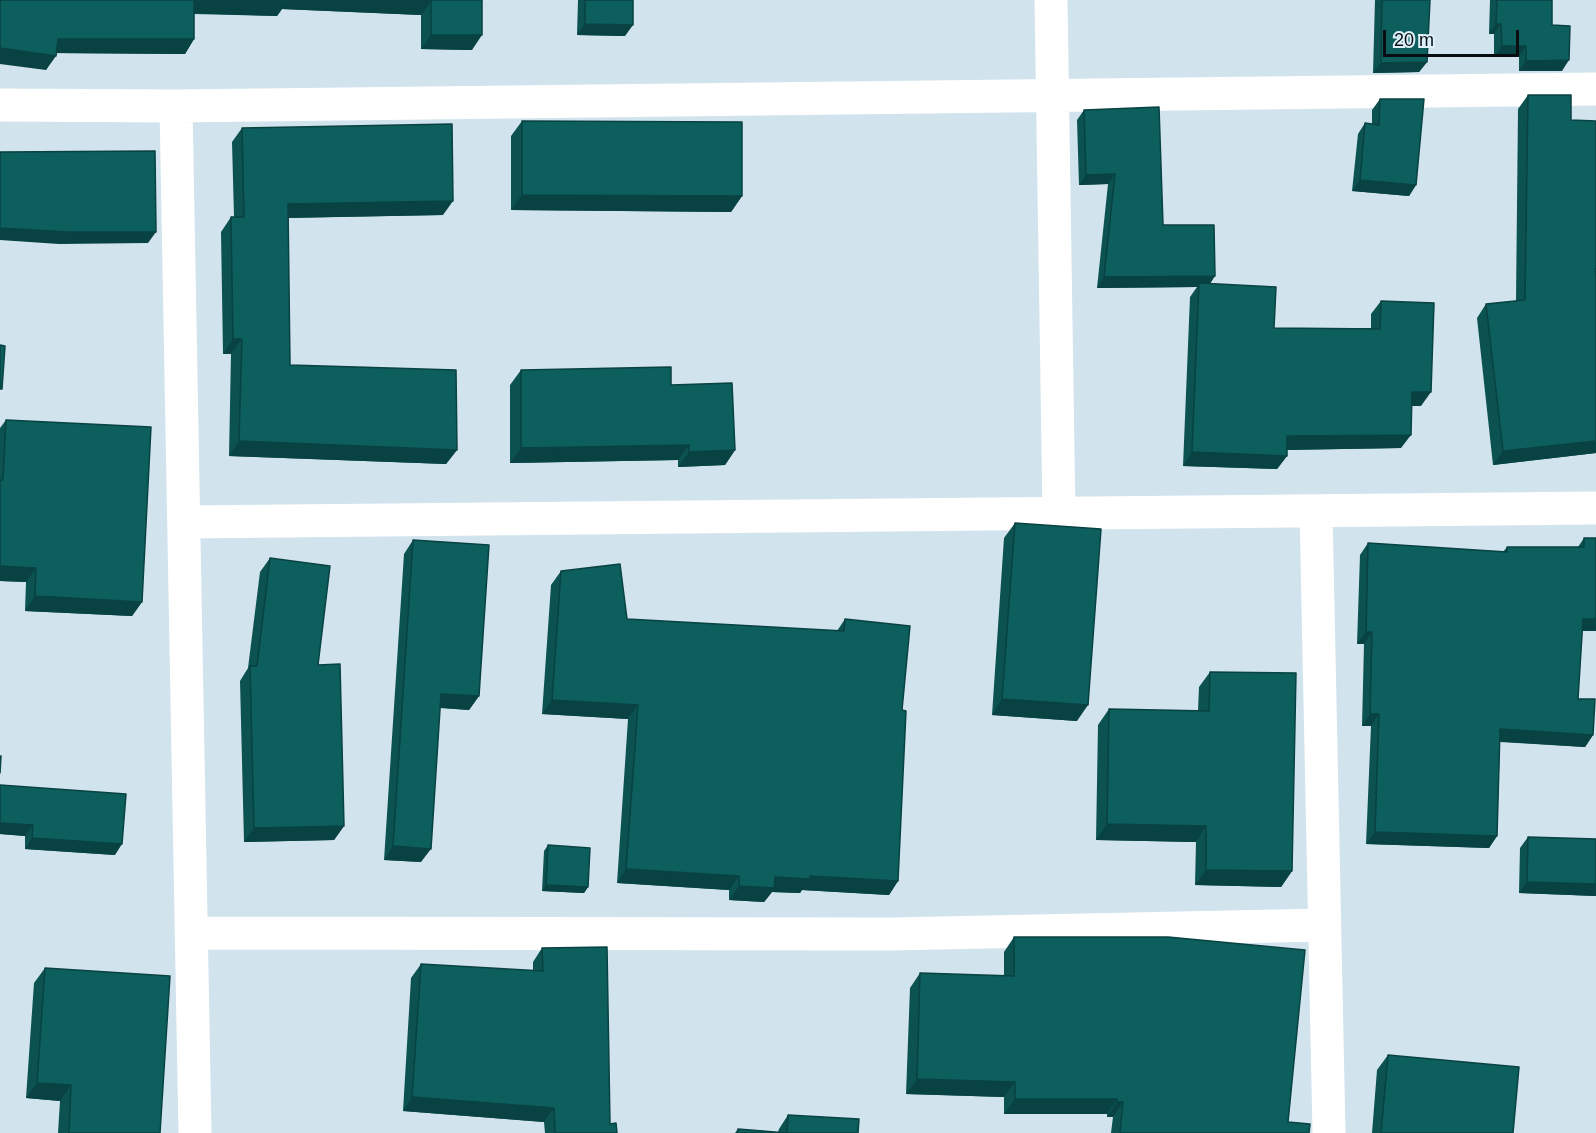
<!DOCTYPE html>
<style>
body{margin:0}
#map{position:relative;width:1596px;height:1133px;overflow:hidden;background:#d1e3ec;font-family:Arial,sans-serif}
canvas{display:block}
.scale{position:absolute;left:1383px;top:30px;width:136px;height:27px;box-sizing:border-box;border:3px solid #070d10;border-top:0;padding-left:8px;font-size:18px;line-height:21px;white-space:nowrap;color:#070d10;-webkit-text-stroke:4px #def1fa;paint-order:stroke}
</style>
<div id="map">
<canvas width="1596" height="1133"></canvas>
<div class="scale">20 m</div>
</div>
<script>
const c = document.querySelector('canvas').getContext('2d');
c.lineJoin = 'round';
function stroke(path, color, width, dash) {
  c.strokeStyle = color;
  c.lineWidth = width;
  c.lineCap = dash ? 'butt' : 'round';
  c.setLineDash(dash || []);
  c.stroke(path);
}
function fill(path, color) {
  c.fillStyle = color;
  c.fill(path, 'evenodd');
}
stroke(new Path2D(`
 M1051,0l8,514
 M0,105l176,1 1420,-17
 M176,106l19,1027
 M1316,511l13,622
 M184,522l1412,-14
 M192,933l699,1 433,-9`), '#fff', 33);
fill(new Path2D(`
 M0,0h482l-10,50 -51,-1v-34l-139,-6 -5,7 -83,-2v25l-9,15 -129,-1 -10,17z
 M578,0h55l-8,36 -48,-1z
 M1375,0h55l-3,62 -8,10 -46,1z
 M1490,0h62v25l10,46h-43v-15l-25,1v-23h-5z
 M1528,95l43,25 25,333 -103,12 -16,-147 9,-14 30,-3 2,-192z
 M1380,99l36,86 -7,11 -57,-5 6,-57 7,-11 7,1v-14z
 M1084,110l79,115 47,59 64,44h97v-14l10,-13 40,105h-9l-11,42 -114,2v6l-10,13 -94,-3 7,-169 7,-10 -100,1 11,-104 -29,1 -2,-65z
 M522,121l220,75 -11,16 -220,-2v-74z
 M242,128l201,87 -155,3 2,147 167,85 -11,14 -217,-8 2,-102h-8l-2,-122 10,-15h3l-2,-75z
 M521,370l150,15 64,65 -10,15 -47,2v-7l-168,3v-78z
 M6,420l136,182 -10,14 -107,-5 1,-29 -26,-1v-153z
 M1015,523l62,198 -85,-6 12,-177z
 M1584,538h12v93h-14l-4,68 15,36 -8,12 -85,-5 -3,94 -8,12 -123,-4 5,-118h-9l2,-82h-7l3,-89 8,-12 135,9 4,-5h71z
 M413,540l66,156 -10,14 -29,-2 -19,154 -37,-2 20,-306z
 M270,558l48,107 26,161 -10,14 -90,2 -4,-161 8,-13 12,-96z
 M561,571l66,48 210,12 8,-12 57,91 -4,171 -9,14 -87,-5 -2,3 -28,-1 -8,10 -35,-2v-10l-112,-7 11,-164 -86,-5 9,-129z
 M1210,672l82,199 -11,16 -86,-2 1,-43 -100,-2 2,-115 11,-16 89,2 1,-24z
 M0,785l115,70 -90,-6v-13l-25,-2z
 M1528,837l68,2v57l-77,-3 1,-45z
 M548,845l40,42 -4,6 -42,-2 2,-40z
 M1014,937l274,185 21,11h-198l2,-16h-6v-3h-103v-17l-98,-3 4,-106 10,-15 84,3v-24z
 M542,948l68,176 7,9h-72l-1,-11 -141,-11 8,-133 10,-14 112,7v-9z
 M45,968l115,165h-102l2,-32 -34,-3 8,-115z
 M1388,1055l125,78h-141l5,-63z
 M788,1115l70,18h-123l3,-4 40,3 1,-3z`), '#0b5251');
fill(new Path2D(`
 M194,0h212l25,1 -10,14 -139,-6 -5,7 -93,-3z
 M585,24l48,1 -8,11 -48,-1z
 M1496,24h5l-7,10h-5z
 M431,35h51l-10,15 -51,-1z
 M58,39h136l-9,15 -137,-1z
 M1502,46h24l-7,10 -25,1z
 M0,48l56,8 -10,14 -46,-6z
 M1569,60l-7,11h-43l7,-10z
 M1427,62l-8,10 -46,1 8,-10z
 M1115,174l-7,10 -29,1 7,-10z
 M1360,180l56,5 -7,11 -57,-5z
 M522,195l220,1 -11,16 -220,-2z
 M453,201l-10,14 -165,3 10,-14z
 M0,228l156,4 -8,11 -89,1 -59,-4z
 M1215,276l-7,11 -9,-4 -2,4 -100,1 7,-11z
 M233,339h9l-11,15h-8z
 M1412,392h19l-10,14h-18z
 M1411,435l-10,13 -123,2 9,-14z
 M239,441l218,9 -11,14 -217,-8z
 M1596,441v12l-103,12 10,-14z
 M689,445l-11,15 -168,3 11,-15z
 M735,450l-10,15 -47,2 11,-15z
 M1192,452l95,4 -10,13 -94,-3z
 M0,566l36,2 -10,14 -26,-1z
 M35,596l107,6 -10,14 -107,-5z
 M1583,619h13v12h-21z
 M1366,632h6l-8,12h-7z
 M441,694l38,2 -10,14 -38,-3z
 M1002,699l86,6 -11,16 -85,-6z
 M552,700l86,5 -10,14 -86,-5z
 M1370,714h9l-8,12h-9z
 M1500,729l93,6 -8,12 -93,-6z
 M0,823l33,2 -8,11 -25,-2z
 M1107,824l99,2 -10,16 -100,-2z
 M344,826l-10,14 -90,2 10,-14z
 M1375,832l122,4 -8,12 -123,-4z
 M32,838l90,6 -7,11 -90,-6z
 M393,846l38,3 -10,13 -37,-2z
 M626,869l113,7 -10,14 -112,-7z
 M1206,870l86,1 -11,16 -86,-2z
 M810,876l88,5 -9,14 -87,-5 -2,3 -28,-1 -8,10 -35,-2 10,-14 36,-9z
 M1527,882l69,2v12l-77,-3z
 M546,885l42,2 -4,6 -42,-2z
 M917,1079l98,3 -11,15 -98,-3z
 M37,1083l34,2 -11,16 -34,-3z
 M412,1097l142,11 -10,14 -141,-11z
 M1015,1099h102l-10,15h-103z
 M1117,1102h6l-10,15h-6z`), '#094242');
const building = new Path2D(`
 M0,0h194v39h-136l-2,17 -56,-8z
 M222,0h65v2z
 M406,0h76v35h-51v-34z
 M585,0h48v25l-48,-1z
 M1382,0h48l-3,62 -46,1z
 M1497,0h55v25l18,1 -1,34 -43,1v-15h-24l-1,-22h-5z
 M1528,95h43v25l25,1v148h-1l1,10v162l-93,10 -17,-147 39,-4z
 M1380,99h44l-8,86 -56,-5 5,-57 14,2z
 M1159,107l4,118h51l1,51 -111,1 11,-103 -29,1 -2,-65z
 M522,121l220,1v74l-220,-1z
 M452,124l1,77 -165,3 2,161 166,5 1,80 -218,-9 3,-102h-9l-2,-122h13l-2,-89z
 M155,151l1,81h-88l-68,-4v-76z
 M1199,283l77,4 -2,41 106,1 1,-28 53,2 -3,89h-19l-1,43 -124,1v20l-95,-4z
 M0,345l5,1 -3,43h-2z
 M671,367v18l61,-2 3,67 -46,2v-7l-168,3v-78z
 M6,420l145,7 -9,175 -107,-6 1,-28 -36,-2v-86h3z
 M1015,523l86,6 -13,176 -86,-6z
 M1584,538h12v81h-13l-5,80h17l-2,36 -93,-6 -3,107 -122,-4 4,-118h-9l2,-82h-6l2,-89 139,9v-5h77z
 M413,540l76,5 -10,151 -38,-2 -10,155 -38,-3z
 M270,558l60,8 -12,99 22,-1 4,162 -90,2 -4,-162h7z
 M620,564l7,55 217,12 1,-12 65,7 -8,84 4,1 -8,170 -88,-5v3l-35,-2 -1,11 -35,-2v-10l-113,-7 12,-164 -86,-5 9,-129z
 M1210,672l86,1 -4,198 -86,-1v-44l-99,-2 2,-115 100,2z
 M0,756h1l-1,17z
 M0,785l126,9 -4,50 -90,-6 1,-13 -33,-2z
 M1528,837l68,2v45l-69,-2z
 M548,845l42,3 -2,39 -42,-2z
 M1014,937h154l137,13 -17,172 22,2 -1,9h-189l3,-31h-6v-3h-102v-17l-98,-3 3,-106 94,3z
 M607,947l3,177 6,-1 1,10h-62l-1,-25 -142,-11 9,-133 122,7 -1,-23z
 M45,968l125,8 -10,157h-91l2,-48 -34,-2z
 M1388,1055l131,12 -6,66h-132z
 M788,1115l71,4 -1,14h-121l1,-4 49,4z`);
fill(building, '#0d5f5e');
stroke(building, '#094242', 1.5);
</script>
